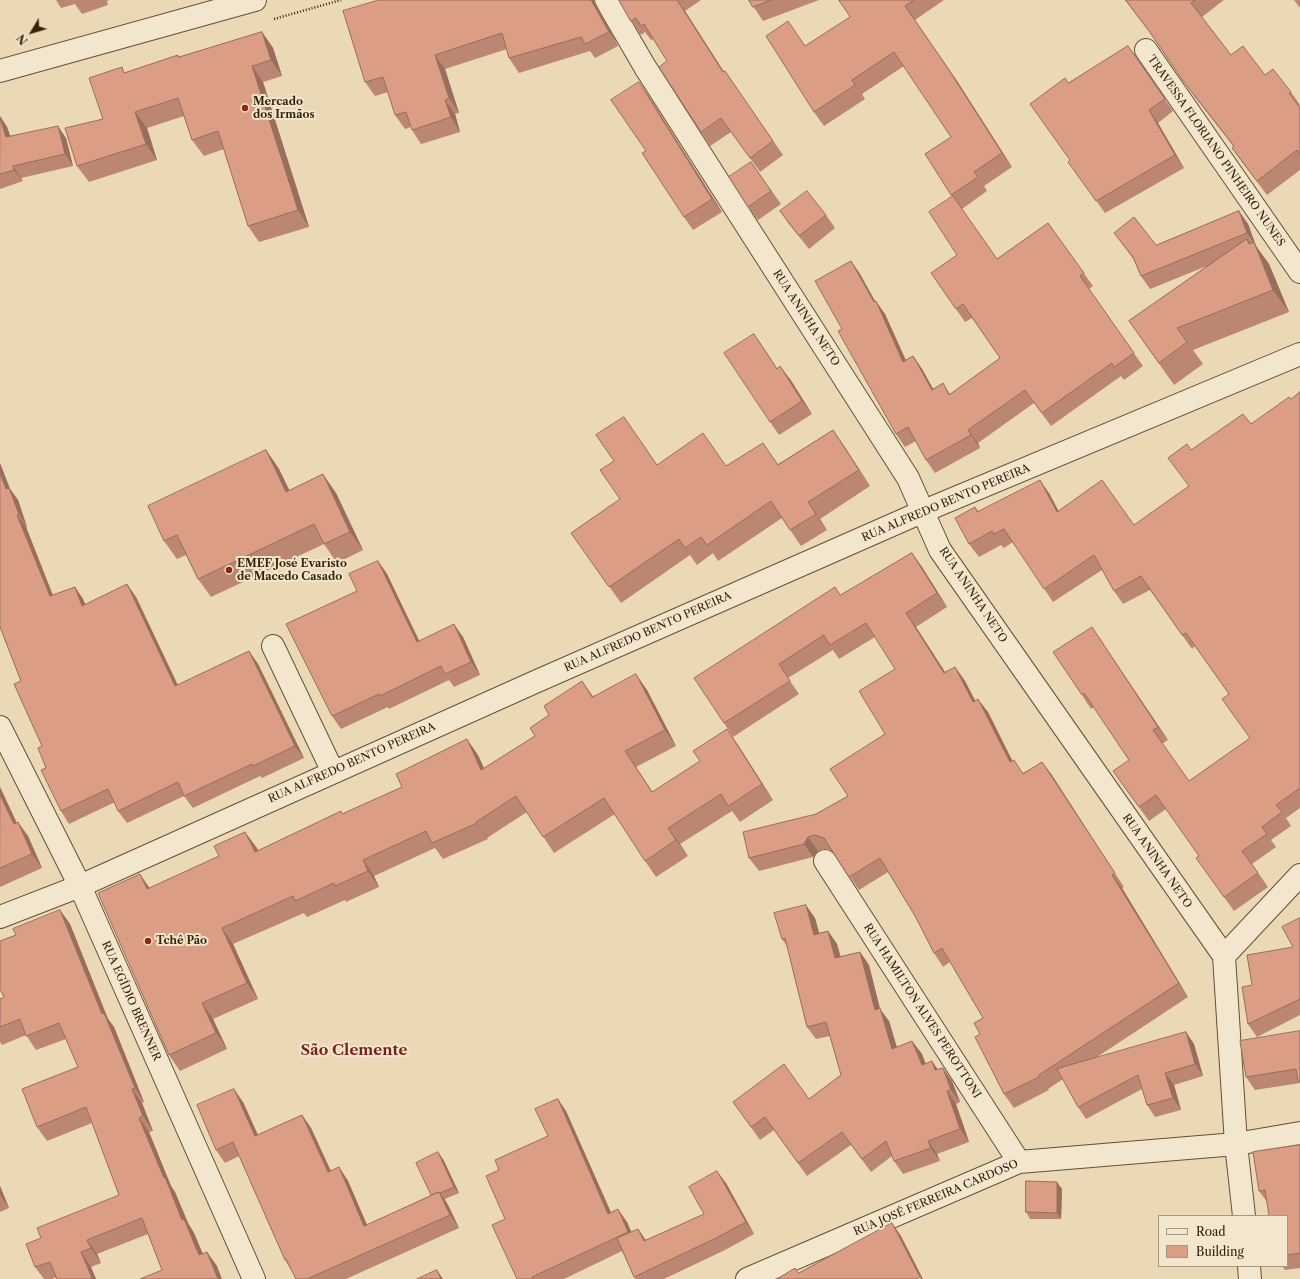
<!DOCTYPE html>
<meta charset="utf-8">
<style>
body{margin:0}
#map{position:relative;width:1300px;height:1279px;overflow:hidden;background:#ebd8b5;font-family:"Libre Caslon Text",serif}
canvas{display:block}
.legend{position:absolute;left:1158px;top:1215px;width:130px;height:52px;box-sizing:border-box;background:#f2e6cf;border:1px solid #a79880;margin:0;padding:5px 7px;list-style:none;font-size:12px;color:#372309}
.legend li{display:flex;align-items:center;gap:8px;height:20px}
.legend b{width:20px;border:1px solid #a79880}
.north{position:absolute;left:12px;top:12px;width:40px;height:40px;-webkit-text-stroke:3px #f2e6cf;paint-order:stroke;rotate:232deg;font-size:11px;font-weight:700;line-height:16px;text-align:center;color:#372309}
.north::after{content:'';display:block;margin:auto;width:14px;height:18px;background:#372309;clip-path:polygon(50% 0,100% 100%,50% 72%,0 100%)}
</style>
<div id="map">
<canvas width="1300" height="1279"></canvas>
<ul class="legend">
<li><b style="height:5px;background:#f2e6cf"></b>Road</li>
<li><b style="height:11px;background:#db9d84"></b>Building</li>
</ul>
<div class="north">N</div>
</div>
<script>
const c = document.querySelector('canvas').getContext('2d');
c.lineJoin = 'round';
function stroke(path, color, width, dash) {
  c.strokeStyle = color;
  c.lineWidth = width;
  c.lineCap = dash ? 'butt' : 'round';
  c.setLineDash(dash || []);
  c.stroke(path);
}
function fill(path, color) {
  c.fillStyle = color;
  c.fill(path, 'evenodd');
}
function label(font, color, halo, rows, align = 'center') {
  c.font = font + ' "Libre Caslon Text",serif';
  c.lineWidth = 4;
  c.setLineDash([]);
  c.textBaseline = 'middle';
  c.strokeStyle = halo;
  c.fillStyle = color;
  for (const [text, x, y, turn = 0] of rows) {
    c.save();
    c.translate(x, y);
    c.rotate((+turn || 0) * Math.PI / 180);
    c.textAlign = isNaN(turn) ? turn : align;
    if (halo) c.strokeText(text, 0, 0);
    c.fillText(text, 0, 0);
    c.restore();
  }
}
const minor = new Path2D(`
 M606,0l39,67 263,411 32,72 284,406 12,188 8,72
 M1146,50l154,222
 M0,71l255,-71
 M273,646l60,126
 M0,727l80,159 174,393
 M825,861l194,301
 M0,917l80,-31 455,-204 389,-171 376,-157
 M1224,956l76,-81
 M1249,1266l1,13
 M747,1279l272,-117 217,-18 64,-11`);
stroke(minor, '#645034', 24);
stroke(new Path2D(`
 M274,19l67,-19`), '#372309', 2.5, [1, 2]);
stroke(minor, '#f2e6cf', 22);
fill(new Path2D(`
 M56,0h53l-2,1 1,4 -26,9 -7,-10 -14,4z
 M379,0h215l24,46 -23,12 -5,-7 -71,22 -10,-15 -2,-9 -62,20 14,44 -4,1 5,18 -39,12 -9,-14 -1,-3 -6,2 -10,-14 -7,-23 -13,4 -10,-14z
 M619,0h82l-16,11 39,61 1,-1 58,84 -23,17 -29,-40 -21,14 -9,-14 -34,-71 -14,-22 -2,1 -6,-8 -4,3 -10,-14z
 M749,0h70l-56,21z
 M839,0h105l-29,20 42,61 55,86 -28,19 3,5 -25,18 35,50 51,-36 45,63 -4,3 54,77 -19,14 -3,-4 -70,50 -17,-23 -56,40 2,5 -45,25 -9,-13 -10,-19 -11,6 -9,-13 -54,-105 9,-68 9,13 15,28 10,12 21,46 7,-4 9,13 11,20 10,-6 7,11 50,-36 -28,-40 -7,4 -34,-49 26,-18 -5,-59 -27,-42 26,-17 -47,-71 -42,28 3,5 -41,27 -10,-14 -9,-66 45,-29z
 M1125,0h99l-22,17 29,38 34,20 26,17 9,13 -1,2 1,1v62l-33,25 -25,-33 -10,-14 2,-1 -40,-51 -36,-53z
 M1294,0h6v8z
 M262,32l11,16 9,28 -19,6 46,145 -50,15 -11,-16 -24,-77 -20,7 -12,-16 -8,-24 -37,12 10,32 -68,22 -12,-16 26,-47 23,-46 52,-18 1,2z
 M1128,46l45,65 -15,12 26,45 -79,45 -28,-39 -7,-14 -2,-77z
 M648,95l74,117 -29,18 -9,-13 -38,-66z
 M0,116l7,11 3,9 56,2 7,28 -52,12 2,3 -23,8z
 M751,162l30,42 -23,16 -10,-13z
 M780,211l46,4 9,13 -26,21 -20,-25z
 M1239,211l9,13 8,22 13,18 20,48 -96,38 10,14 -29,21 -45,-64 78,-55 -57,23 -9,-13 -7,-16 -20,-27 42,12z
 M754,334l23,35 13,10 22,35 -33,21 -9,-13z
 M1300,392v416l-14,10 5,8 -20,14 5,7 -24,17 16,23 -34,24 -38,-53 3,-2 -33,-47 -17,12 -26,-36 6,-25 -35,-53 -3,2 -9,-14 10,-68 76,113 -6,4 27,37 61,-43 -21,-44 -34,-48 -3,3 -42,-59 -27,14 -9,-13 -12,-21 -49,32 -40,-60 -9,6 -3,-3 -22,12 -10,-13 6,-37 3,4 71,-18 9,18 76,14 54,-38 3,-37 60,-26 40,-25z
 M833,430l11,16 26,40 -50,33 7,11 -26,16 -19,-28 -64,43 -5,-8 -16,12 -7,-10 -69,48 -50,-70 49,-34 37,-34 70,1 51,-2z
 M266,450l13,19 10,21 47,3 27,57 -26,13 -13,-19 -113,53 -13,-18 -12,-24 -9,4 -13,-18z
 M0,463l10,26 8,11 9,27h-1l27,68 22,-8 8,12 2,5 51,-7 42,88 71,-34 9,13 46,94 -42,20 -2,-2 -67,32 -9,-12 -57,27 -9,-12 -3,-9 -46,22 -8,-13 -15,-43 -4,-22 -21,-65 -20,-52h-1z
 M912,553l10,14 25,40 -31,20 29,45 10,-5 10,14 10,19 13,12 24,49 11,12 19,-11 82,125 -2,1 66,109 -94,62 92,-27 8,12 9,32 -29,9 7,25 -26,7 -8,-12 -5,-16 -56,30 -8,-12 -15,-28 -15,10 1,1 -35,18 -10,-14 -24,-60 3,-16 -33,-56 -7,5 -9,-14 -19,-37 -27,-44 -29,18 -26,-38 -8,-3 -7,2 -5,6 -54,14 -10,-13 67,-44 32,-18 37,-62 10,-65 -20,-32 -36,22 -6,-9 -45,28 11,16 -66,43 -9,-14 117,-128z
 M378,561l9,13 32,67 44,-4 17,38 -26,12 -5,-7 -60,29 -1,-2 -47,22 -9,-13 25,-125z
 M582,681l11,15 54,-6 29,56 -40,21 16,25 86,-47 35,55 -33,22 -8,-11 -52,33 8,12 -32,21 -11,-16 -30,-47 -61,39 -27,-41 -40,26 1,1 -45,20 -8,-11 -61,28 5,11 -33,15 -1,-2 -38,17 -3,-4 -71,31 25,55 -45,20 14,30 -47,22 -11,-16 -19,-167 69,-32 38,-8 1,3 220,-96 6,13 51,-32 14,-21z
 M0,787l16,36 12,13 14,32 -42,19z
 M60,910l10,14 38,95 6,8 30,75 -2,1 11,28 -4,1 22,54 4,6 13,31 6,10 9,21 14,12 -55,4 -14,-36 -51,20 4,9 -10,4 5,12h-39v-2l-5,2h-8l-9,-12 6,-29 78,-43 -27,-72 -45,18 -10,-14 41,-60 -12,-28 -30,11 -10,-15 -24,10 -2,-3v-43l4,-2 12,-62z
 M815,918l4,15 9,-2 9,13 4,13 19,-5 9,13 11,44 9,12 8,26 15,-6 10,13 3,9 13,7 14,11 8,21 -4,2 13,38 -32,12 3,7 -37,13 -9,-13 -2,-5 -21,16 -20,-27 -44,31 -33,-46 -14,10 -27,-38 76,-3 32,-24 -11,-39 -14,3 -9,-12 -20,-81 -5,-7z
 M1300,918v97l-43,22 -9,-13 4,-39 41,-38z
 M1300,1031v52l-45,7 -9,-13z
 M243,1102l15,33 44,-20 9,13 20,43 8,-4 9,14 19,44 64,-30 12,-36 16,34 -14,6 3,6 11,23 -113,51h-50l-6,-11 -5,-8 -46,-104 -14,7 -9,-13z
 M566,1111l45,102 16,9 4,10 7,-3 8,11 58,-26 22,-31 28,51 -29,16 -61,29h-29l-13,-28 -58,28h-47l-12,-60 -6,-49 49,-34z
 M1300,1145v123l-15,2 -3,-4h5v-50l-20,-14 -8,-11z
 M0,1186l9,22 -9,4z
 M1062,1189l-1,30h-31l-4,-7z`), '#bc8772');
fill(new Path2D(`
 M591,0h3l24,46 -9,-14z
 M677,0l8,11 48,75 -10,-14z
 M905,6l52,75 55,86 -10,-14z
 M262,32l11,16 9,28 -11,-16z
 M435,55l10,14 14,44 -10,-15z
 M252,66l11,16 46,145 -11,-17z
 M639,82l9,13 74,117 -10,-13z
 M445,100l10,14 5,18 -9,-15z
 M1149,110l9,13 26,45 -9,-13z
 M135,112l12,16 10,32 -11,-16z
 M0,116l7,11 8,22 -9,-12z
 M58,126l8,12 7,28 -8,-12z
 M13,166l10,15 -9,-11z
 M1239,211l9,13 8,22 13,18 20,48 -16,-22 -24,-46 -2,-5 14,20 -7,-16 -7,-10z
 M851,261l9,13 20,36 -4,-9 9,13 27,61 -9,-13 -29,-60z
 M754,334l9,13 23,35 -9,-13z
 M913,356l9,13 19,34 -9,-13z
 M780,366l10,13 22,35 -10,-13z
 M833,430l11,16 26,40 -11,-16z
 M968,430l10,13 2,5 -9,-13z
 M266,450l13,19 20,41 -13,-18z
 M0,463l10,26 8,11 9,27 -8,-13 -13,-25 -6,-16z
 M323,474l13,19 27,57 -13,-18z
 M1040,480l9,13 17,32 -9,-13z
 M808,502l12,17 7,11 -11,-16z
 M17,515l9,12 32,82 -8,-13z
 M912,553l10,14 25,40 -10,-14z
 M378,561l9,13 39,81 -9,-13z
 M127,584l9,13 48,102 -9,-13z
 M75,587l8,12 8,19 -9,-12z
 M906,613l10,14 38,59 -10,-13z
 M454,624l9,13 17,38 -9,-13z
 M1092,627l9,14 67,99 -10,-13z
 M249,651l9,13 46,94 -9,-12z
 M955,667l10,14 17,34 -9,-13z
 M636,674l11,16 29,56 -11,-16z
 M978,699l10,13 32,64 -10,-14z
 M727,729l11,16 35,55 -11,-16z
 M467,739l11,16 14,31 -11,-16z
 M625,751l11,16 27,41 -11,-16z
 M1042,762l10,13 72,112 -9,-14z
 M0,787l24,51 -10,-14 -14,-29z
 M18,822l10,14 14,32 -10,-14z
 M476,822l11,16 1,1 -11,-16z
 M668,828l12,16 8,12 -12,-16z
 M245,832l12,16 9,20 -11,-16z
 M808,837l10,14 -5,6 -9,-13z
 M363,860l11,16 5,11 -11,-16z
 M140,874l11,16 -4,-1z
 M1112,875l10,13 66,109 -9,-14z
 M806,905l9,13 8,29 -9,-12z
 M60,910l10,14 38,95 6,8 30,75 -9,-14 -33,-74z
 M222,928l11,16 25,55 -11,-16z
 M828,931l9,13 7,27 -9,-13z
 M860,952l9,13 11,44 9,12 12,41 -9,-13 -17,-39z
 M202,1003l11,16 14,30 -11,-16z
 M1186,1032l8,12 9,32 -8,-12z
 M912,1041l10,13 9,23 -9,-12z
 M932,1061l9,13 -6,-4z
 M943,1068l9,13 8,21 -9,-12z
 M1165,1073l9,12 7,25 -8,-12z
 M132,1089l10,14 11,28 -10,-15z
 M234,1089l9,13 21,47 -9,-13z
 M947,1091l9,13 13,38 -9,-13z
 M558,1099l8,12 51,115 -9,-12z
 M302,1115l9,13 26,57 -9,-13z
 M139,1118l10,14 22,54 4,6 13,31 6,10 15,36 -10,-14 -17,-35 -18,-42z
 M928,1141l9,13 3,7 -9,-13z
 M438,1152l5,7 16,34 -5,-6z
 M339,1167l9,14 25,58 -9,-13z
 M717,1171l9,12 28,51 -8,-12z
 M1057,1182l5,7 -1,30 -4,-6z
 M0,1186l9,22 -8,-12 -1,-2z
 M439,1192l9,13 11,23 -9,-13z
 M618,1209l9,13 10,23 -9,-13z
 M892,1223l9,13 22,43h-2l-1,-2z
 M638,1229l8,12h-2z
 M87,1240l10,14 4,9 -10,-15z
 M81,1252l10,15 5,12h-4v-1z
 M207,1252l10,14 5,13h-4z
 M437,1270l6,9h-2z`), '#996e5c');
const building = new Path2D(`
 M379,0h212l18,32 -24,12 -4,-7 -72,21 -7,-25 -67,22 14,43 -4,2 6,17 -39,13 -6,-18 -11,3 -12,-38 -18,5 -22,-71z
 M619,0h58l46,72 2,-1 48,70 -23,17 -29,-40 -20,14 -42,-65 8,-6 -23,-37 -3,2 -5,-8 -5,3z
 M749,0h22l-18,7z
 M839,0h75l-9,6 42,61 55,86 -28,19 4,5 -27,18 -26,-41 26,-17 -57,-85 -42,28 3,5 -41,27 -48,-76 22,-15 17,25 45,-29z
 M1126,0h69l-4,3 40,52 12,-9 22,29 8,-6 18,23 -2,1 11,15v46l-3,-4 -40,31 -25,-33 2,-2 -50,-64 -35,-51z
 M262,32l9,28 -19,6 46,144 -50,16 -30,-95 -26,9 -14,-42 -43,14 11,32 -69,22 -12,-38 38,-9 -14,-41 33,-11 2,6 54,-18v2z
 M1128,46l37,53 -16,11 26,45 -79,46 -28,-39 2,-2 -40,-56 35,-26 3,5z
 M639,82l73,117 -28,18 -42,-64 4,-2 -35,-51z
 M0,118l6,19 52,-11 7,28 -52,12 1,4 -14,4z
 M751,162l20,29 -23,16 -19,-30z
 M807,191l19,24 -27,21 -19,-25z
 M953,196l44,63 51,-36 36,50 -4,3 54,77 -20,14 -2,-4 -70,50 -17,-23 -57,40 3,5 -45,25 -18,-33 -12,7 -58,-103 4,-2 -27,-48 36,-20 23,41 2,-1 27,61 10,-6 19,34 11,-7 6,12 51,-37 -37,-54 -7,5 -25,-36 26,-18 -28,-43z
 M1239,211l8,22 -106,43 -8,-19 -19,-24 20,-16 22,28z
 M1247,239l2,5 5,-2 19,48 -96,38 10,14 -28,21 -30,-42z
 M754,334l23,35 3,-3 22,35 -32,21 -46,-69z
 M1300,392v396l-24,17 6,7 -20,15 5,7 -25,17 16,22 -34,24 -28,-39 3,-2 -43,-61 -17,12 -26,-36 16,-11 -45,-67 -2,2 -29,-43 39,-25 66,100 -5,3 36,51 61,-43 -28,-39 7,-5 -43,-61 -4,2 -41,-59 -27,15 -20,-36 -50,34 -40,-60 -10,5 -2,-3 -23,13 -14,-26 20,-11 2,5 63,-32 17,32 45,-32 32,45 55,-39 -21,-28 19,-14 4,6 52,-36 8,10 38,-27 2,2z
 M624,417l33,48 46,-32 23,33 37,-23 15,22 55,-35 26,40 -51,32 8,12 -26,16 -19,-29 -64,44 -6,-8 -16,11 -6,-9 -70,48 -38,-54 49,-34 -20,-29 14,-9 -18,-26z
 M266,450l20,42 37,-18 27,58 -26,12 -10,-20 -116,55 -21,-44 -13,6 -16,-35z
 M0,473l6,16 3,-1 10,26 -2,1 33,81 25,-9 7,19 45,-22 48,102 74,-35 46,95 -42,20 -1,-2 -68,32 -6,-14 -60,29 -10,-22 -47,22 -20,-41 5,-2 -8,-20 4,-2 -28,-62 7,-3 -21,-54z
 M912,553l25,40 -31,20 38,60 11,-6 18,35 5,-3 32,63 4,-2 9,14 19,-12 73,111 -3,2 67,108 -140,92v2l-35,17 -29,-57 5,-3 -6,-11 9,-5 -41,-70 -8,5 -19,-37 -35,-58 -31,19 -25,-39 -9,-3 -7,2 -4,7 -55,14 -6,-26 73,-18 32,-18 -18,-27 55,-35 -26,-43 36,-22 -29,-46 -36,22 -6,-10 -45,29 11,17 -66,42 -30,-45 141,-91 5,8z
 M378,561l39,81 37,-18 17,38 -26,12 -4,-8 -61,30 -1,-2 -47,22 -46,-92 71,-33 -8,-17z
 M636,674l29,56 -40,21 27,41 48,-31 -7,-10 34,-22 35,55 -34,22 -7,-12 -53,34 8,12 -31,21 -41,-63 -61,39 -27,-41 -40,26 1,1 -45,20 -6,-12 -63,29 5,11 -33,15 -1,-3 -39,18 -2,-5 -71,32 25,55 -45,20 14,30 -47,22 -71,-162 42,-19 7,15 72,-33 -5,-10 31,-14 10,20 86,-41 1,3 60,-27 -6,-13 71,-35 14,31 54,-34 -5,-8 19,-13 -5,-9 38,-25 10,16z
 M0,795l14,29 4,-2 14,32 -32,14z
 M806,905l8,30 14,-4 7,27 25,-6 15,58 5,-2 12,41 20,-8 10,24 10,-4 3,9 8,-2 8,22 -4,1 13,38 -32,12 3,7 -37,13 -8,-20 -24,18 -20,-27 -44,31 -33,-46 -14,10 -18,-25 51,-38 25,35 32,-24 -15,-53 -19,5 -22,-89 -3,1 -8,-26z
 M60,910l42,104 2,-1 31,75 -3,1 11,27 -4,2 25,60 1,-1 17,43 2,-1 15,36 8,-3 11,27h-78l22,-9 -20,-52 -55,22 4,8 -10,4 11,26 -3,1h-32l-7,-17 -15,5 -9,-23 15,-6 -4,-10 82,-33 -33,-88 -49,20 -15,-38 56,-22 -19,-44 -33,13 -6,-17 -20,8v-28l4,-2 -4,-8v-48l16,-6 -3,-6z
 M1300,918v81l-52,25 -6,-37 10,-2 -5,-30 46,-8 -11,-20z
 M1300,1031v50h-2l-2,-12 -50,8 -6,-36z
 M1186,1032l9,32 -30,9 8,25 -26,7 -9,-30 -60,32 -21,-38z
 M234,1089l21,47 47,-21 26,57 11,-5 25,59 75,-34 11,23 -143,64h-11l-10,-20 -1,1 -52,-118 -17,8 -19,-45z
 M558,1099l50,115 10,-5 10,23 -96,45 1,2h-16l-25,-54 13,-6 -19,-43 13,-6 -4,-10 53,-24 -13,-27z
 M1300,1145v108l-13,2v-39h-18l-4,-26 -6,1 -6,-39z
 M438,1152l16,35 -14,6 -1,-1 -8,3 -15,-32z
 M717,1171l29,51 -30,16 -82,39 -17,-39 21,-9 6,12 60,-27 -15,-27z
 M1026,1181l31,1v31l-31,-1z
 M892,1223l28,54 -4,2h-139l18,-11 3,5z
 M437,1270l4,9h-24z`);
fill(building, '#db9d84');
stroke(building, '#996e5c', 1);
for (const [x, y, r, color] of [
 [245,108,4,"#8f2418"],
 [229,570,4,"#8f2418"],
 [148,941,4,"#8f2418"]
]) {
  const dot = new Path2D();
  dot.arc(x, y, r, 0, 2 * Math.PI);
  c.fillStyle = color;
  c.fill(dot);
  stroke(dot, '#f2e6cf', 1.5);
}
label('bold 11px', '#372309', '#f2e6cf', [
 ["Mercado",253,102],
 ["dos Irmãos",253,115],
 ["EMEF José Evaristo",237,564],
 ["de Macedo Casado",237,577],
 ["Tchê Pão",156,941]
], 'left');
label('11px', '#372309', '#f2e6cf', [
 ["TRAVESSA FLORIANO PINHEIRO NUNES",1216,151,55],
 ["RUA ANINHA NETO",806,318,57],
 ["RUA ALFREDO BENTO PEREIRA",946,503,-23],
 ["RUA ANINHA NETO",973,595,56],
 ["RUA ALFREDO BENTO PEREIRA",648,632,-24],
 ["RUA ALFREDO BENTO PEREIRA",352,763,-24],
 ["RUA ANINHA NETO",1157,861,55],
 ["RUA EGÍDIO BRENNER",131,1001,66],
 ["RUA HAMILTON ALVES PEROTTONI",922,1011,57],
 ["RUA JOSÉ FERREIRA CARDOSO",936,1198,-23]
]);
label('bold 15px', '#7a1f14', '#f2e6cf', [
 ["São Clemente",354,1051]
]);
</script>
